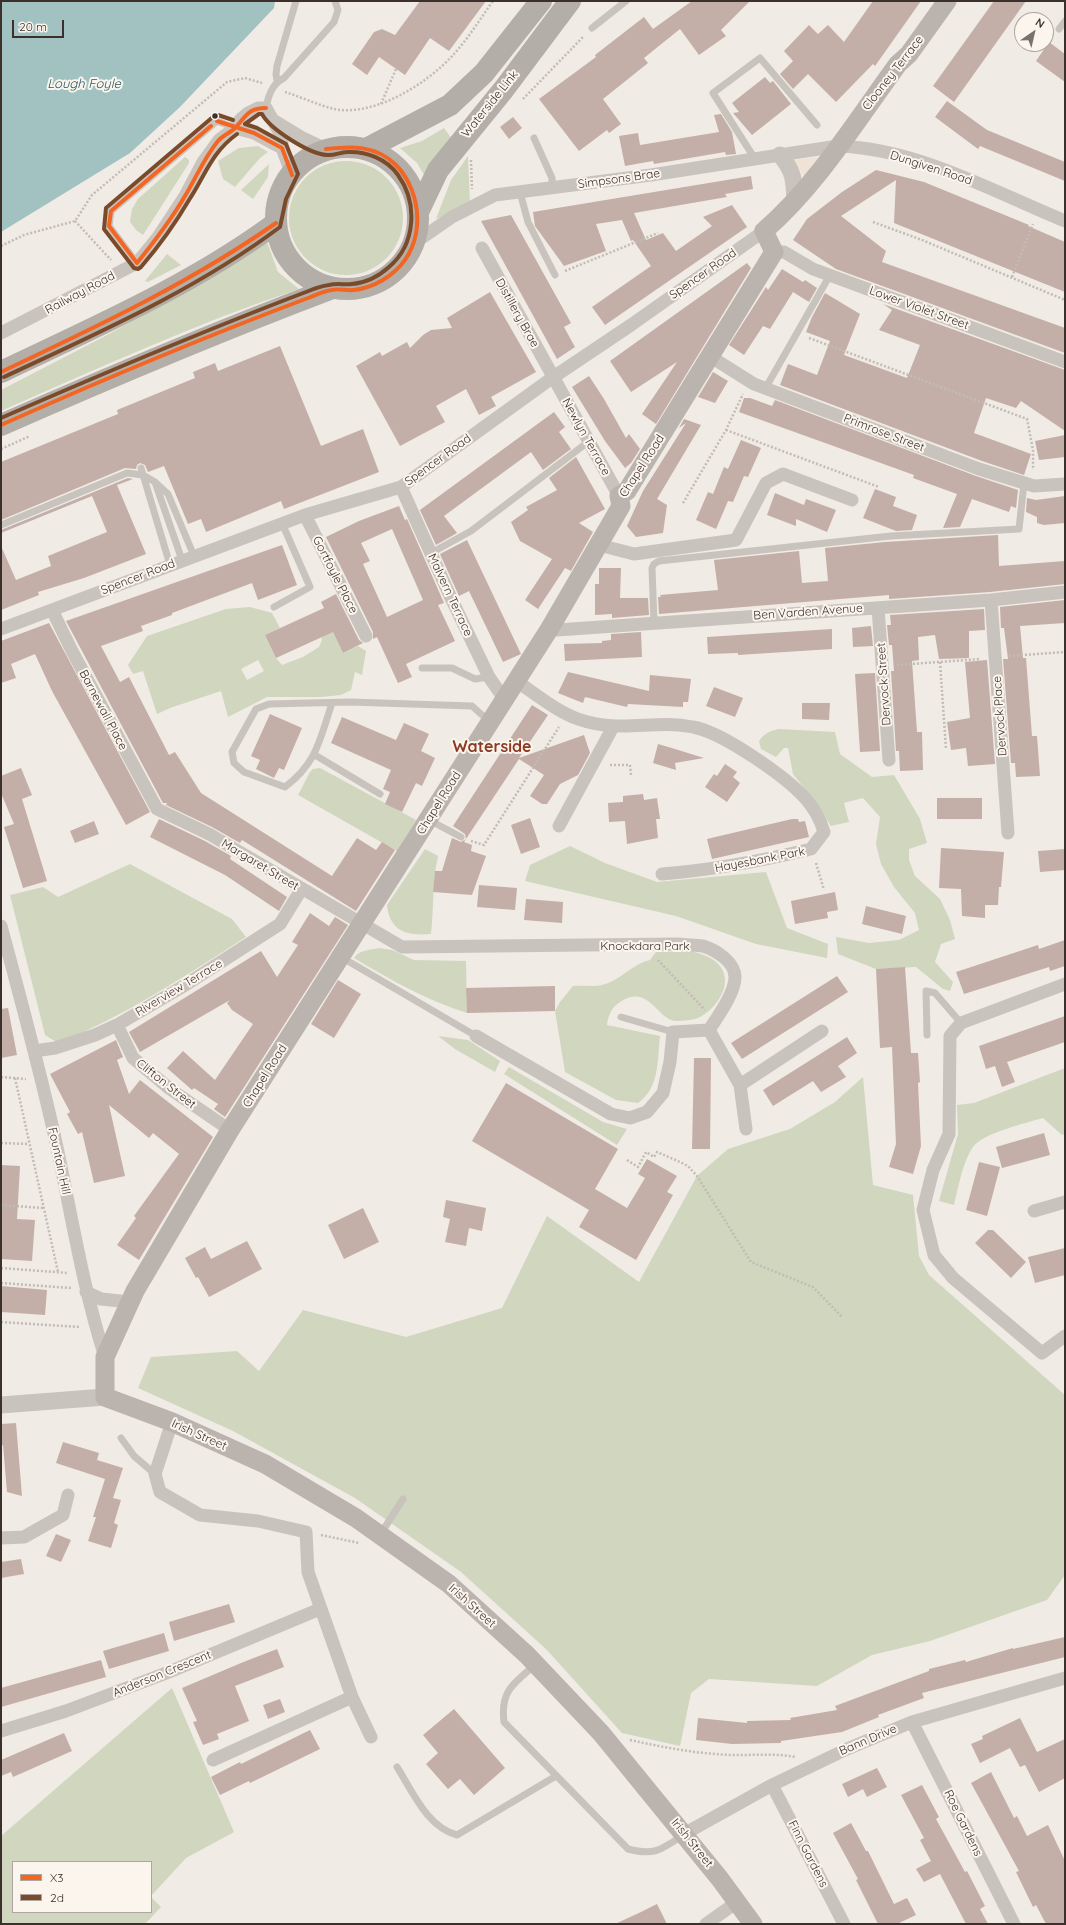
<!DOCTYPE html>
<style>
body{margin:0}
#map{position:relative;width:1066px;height:1925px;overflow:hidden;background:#f0ebe5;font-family:Quicksand,sans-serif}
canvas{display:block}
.frame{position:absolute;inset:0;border:2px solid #3b302b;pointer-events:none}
.legend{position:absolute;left:12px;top:1861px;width:140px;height:52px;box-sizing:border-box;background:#fbf5ee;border:1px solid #aea6a0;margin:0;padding:5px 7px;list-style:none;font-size:12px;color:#3b302b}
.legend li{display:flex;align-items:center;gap:8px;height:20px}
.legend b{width:20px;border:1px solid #aea6a0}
.north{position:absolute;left:1014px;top:12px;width:40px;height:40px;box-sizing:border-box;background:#fbf5ee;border:1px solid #aea6a0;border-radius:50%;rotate:34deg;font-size:11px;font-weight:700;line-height:16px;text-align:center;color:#3b302b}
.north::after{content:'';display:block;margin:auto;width:14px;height:18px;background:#7a716c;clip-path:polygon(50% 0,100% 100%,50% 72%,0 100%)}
.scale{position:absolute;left:12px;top:20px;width:52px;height:18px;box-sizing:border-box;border:2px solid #3b302b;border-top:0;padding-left:5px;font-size:12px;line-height:14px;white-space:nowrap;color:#3b302b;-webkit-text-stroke:3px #fbf5ee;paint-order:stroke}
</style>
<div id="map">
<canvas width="1066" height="1925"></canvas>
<div class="frame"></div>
<ul class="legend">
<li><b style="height:5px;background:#f26522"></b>X3</li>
<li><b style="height:5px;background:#7a4b2a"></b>2d</li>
</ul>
<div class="north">N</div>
<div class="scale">20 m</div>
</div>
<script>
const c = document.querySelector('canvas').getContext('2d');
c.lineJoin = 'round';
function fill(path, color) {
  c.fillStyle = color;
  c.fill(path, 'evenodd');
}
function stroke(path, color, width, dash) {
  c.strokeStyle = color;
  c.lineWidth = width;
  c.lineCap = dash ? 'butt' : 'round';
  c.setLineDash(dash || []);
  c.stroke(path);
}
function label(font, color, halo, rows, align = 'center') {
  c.font = font + ' Quicksand,sans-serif';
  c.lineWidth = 4;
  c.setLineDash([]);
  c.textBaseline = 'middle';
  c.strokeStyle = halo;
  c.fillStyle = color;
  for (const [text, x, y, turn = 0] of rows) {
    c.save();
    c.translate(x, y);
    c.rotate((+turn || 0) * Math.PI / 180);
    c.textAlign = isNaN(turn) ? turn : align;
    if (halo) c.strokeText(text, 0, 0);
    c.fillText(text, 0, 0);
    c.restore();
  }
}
fill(new Path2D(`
 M444,128l8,11 -26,39 -9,-15 -17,-15 22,-7z
 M258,146l10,6 -8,6 -25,29 -12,-8 -5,-18 21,-13z
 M468,156l2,49 -34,14 15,-39z
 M185,157l4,3v3l-46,72 -7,-5 -6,-8 2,-13 6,-10z
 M289 218a57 57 0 1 1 114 0a57 57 0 1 1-114 0Z
 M269,164l-1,13 -15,22 -12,-9z
 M267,242l11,30 21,17c-102,34 -200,79 -298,122v-21l108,-56 135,-76z
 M167,254l14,11 -33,17 -3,-1z
 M250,607l22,6 8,15 -15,7 11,23 6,7 21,-8 16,-10 3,-7 -2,-11 10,-3 13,27 15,-7 8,5 -4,24 -7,-3 -4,18 -10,5 -20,2h-54l-39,20 -7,-26 -51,17 -13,6 -14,-43 -10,3 -5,-9 19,-29 79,-27zM258,660l6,11 -17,9 -6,-11z
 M779,729l56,3 5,22 32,23 22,-2 26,44 7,24 -18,6v11l6,16 25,23 10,21 5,19 -14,5 -6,18 18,20 -3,9 -7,-2 -27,-22 -40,2 -38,-15 -2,-17 33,6 30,-3 20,-10 -4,-17 -21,-26 -13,-23 -5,-20 4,-27 -17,-19 -19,5 5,19 -18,4 -19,-28 -19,-24 -5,-26h-4l-8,9 -15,-8 -2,-8c6,-8 11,-10 20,-12z
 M320,768l96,52 -19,31 -99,-56 12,-23 3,-3z
 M570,846l35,17 52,19 109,-10 21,56 41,16 -1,14 -71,-14 -80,-28 -151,-35 5,-16z
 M425,849l13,7c-6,26 -4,52 -7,78 -24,2 -41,-2 -44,-29z
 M130,864l102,55 14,18c-61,39 -121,79 -188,106l-13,-8 -35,-140 33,-8 15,10z
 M379,948l13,2 22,10 52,1 1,52c-41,-13 -76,-33 -113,-55 5,-8 16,-8 25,-10z
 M691,951c10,3 22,6 29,15 14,18 -4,44 -22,52 -5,2 -15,3 -21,3 -19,1 -28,-39 -57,-19 -8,5 -12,13 -13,23l53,11c-3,25 0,51 -22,67l-22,-3 -51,-28 -10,-61 5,-9 13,-16c9,-1 21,1 29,-1 18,-4 30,-21 48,-25l6,-8z
 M438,1036l30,4 32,21 -5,11 -40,-23z
 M509,1067l94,55 24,7 -10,16 -113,-71z
 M1065,1068v66l-3,1 -19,-17c-17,5 -60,15 -70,29 -10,14 -15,42 -19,58l-15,-4 19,-67 -1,-29 17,-2z
 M863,1077l10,108 40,10 6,61 10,19 136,120v180l-18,25 -117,41 -58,14 -55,31 -108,-7 -18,14 -11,53 -58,-13 -76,-84 -85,-77 -106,-74 -122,-67 -95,-43 13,-31 86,-6 22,20 44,-61 103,27 96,-29 45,-92 92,66 58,-106 31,-27 62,-20 45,-27z
 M172,1688l62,144 -48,26 -35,38v-34h-138v50h138v-15l10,10 -16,17h-144v-88z`), '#d1d6bf');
fill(new Path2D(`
 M819,157l-14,21 -11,-18z`), '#eee3d5');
fill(new Path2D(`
 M1,1h274l-1,7 -94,99 -50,46 -129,79z`), '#a1c2c1');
fill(new Path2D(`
 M420,1h66l-37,50 -19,-13 -25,37 -26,-18 -12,18 -15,-11 22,-32 8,-3 13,6z
 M692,1h58l-29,29 5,6 -27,19 -19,-26 -36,29 4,5 -45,36 18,25 -12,9 -2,-3 -28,21 -40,-52 57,-42 -1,-2 49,-38 9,12z
 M873,1h48l-46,65 -2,-2 -37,38 -28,-28 -15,15 -13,-15 13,-13 -9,-10 25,-26 9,9 10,-9 16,17z
 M994,1h32l-72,101 -21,-16z
 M1049,42l16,12v28l-29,-21z
 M765,77l5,6 3,-2 18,23 -39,31 -19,-22 6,-1 -7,-9z
 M947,101l40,29 78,32v19l-85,-35 -2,3 -43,-32z
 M721,114l11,18 4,22 -10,1 -1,-3 -71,12 -1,-3 -28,5 -6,-30 19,-3 2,12 79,-13 -5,-17z
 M513,117l9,11 -13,11 -9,-12z
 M876,170l48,12 105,43 -1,1 37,16v50l-171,-69 2,-43 -55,36 45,35 -4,11 183,66v25l-229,-84 -43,-29 14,-21 35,-27z
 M751,176l2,13 -28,5 2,3 -93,16 12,27 17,-7 13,18 36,-25 -9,-9 29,-12 15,22 -142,98 -13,-18 59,-41 -18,-26 -2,1 -9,-21 -26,4 10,27 -42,15 -29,-40 -2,-14z
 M511,215l60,108 -7,4 11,20 -18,12 -76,-138z
 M747,263l4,5 -95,156 -14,-10 35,-52 -46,30 -21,-31z
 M782,269l21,13 2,-2 12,8 -8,14 -16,-10 -23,37 -7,-3 -19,29 -15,-10 37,-58 2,3z
 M490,292l46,80 -45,25 5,9 -17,9 -13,-26 -30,17 9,16 -45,24 -44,-80 24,-14 2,4 25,-14 3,6 13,-13 8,-5 21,-2 -5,-10z
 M825,293l35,21 -16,41 63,23 13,-33 -41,-15 13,-20 -9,-6 182,66v61l-44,-30 -5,7 -30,-10 -12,35 57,21 -7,21 -42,-14 -202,-76 8,-21 29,11 13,-34 -24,-9 6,-15z
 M280,346l41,100 42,-17 16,43 -95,37 -3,-8 -75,31 -5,-13 -13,5 -24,-58 -16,6 -3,-7 -5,-2 -3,2 -1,4 -11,-1 -124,52v-58l117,-48 -1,-4 78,-32 -2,-6 22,-9 3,8z
 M713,372l15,9 -13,22 -17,-6z
 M589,376l15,23 22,39 3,-4 11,15 -9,14 -6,5 -20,-27 -33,-54z
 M744,398h6l22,8 3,-6 201,76 42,14 -2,18 -5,-2 -2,6 -37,-13 -12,28 -17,1 14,-34 -44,-16 1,-3 -175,-63z
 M554,412l11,15 -6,5 12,17 -28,21 -12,-18 -87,64 13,17 -21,12 -16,-35z
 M684,419l17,6 -44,74 10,6 -4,28 -27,4 -9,-11 16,-35 43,-68 -7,5z
 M1065,435v22l-26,3 -4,-19z
 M741,440l20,8 -13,29 -4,-1 -11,26 -5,-1 -12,28 -20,-9 12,-28 5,2 11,-27 4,2z
 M576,457l29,52 -26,14 14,9 -22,39 -6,-3 -27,41 -13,-9 27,-41 -32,-18 -9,-19 17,-12 -2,-3 31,-17 -8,-12z
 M128,478l5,1 -16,6 29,69 -62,24 -46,14 1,3 -38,15v-64l15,34 35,-14 -3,-10 59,-24 -15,-36 -91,37v-3z
 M875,489l21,8 -3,9 24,9 -5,15 -16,1 -33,-13z
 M775,493l29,12 2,-6 30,11 -9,22 -31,-13v7l-29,-11z
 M1065,496v27l-21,2 -7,-2v-6l-11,-5 1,-14 9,2z
 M399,506l6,14 2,-1 37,84 -6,2 17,36 -49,23 6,13 -14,6 -21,-46 -4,2v-7l-47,-95 33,-16zM392,529l31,71 -36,17 -24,-53 7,-3 -9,-18z
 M998,535l1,31 66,-5v23l-75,8 -101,7v-4l-230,19 -1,-17h3l-1,-2 58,-5 -4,-30 85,-9 3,32 26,-2 -3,-33 60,-6z
 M467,540l54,114 -18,8 -34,-71 -10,5 -19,-42z
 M282,545l15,40 -39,15 -6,-17 -80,30v2l-31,11 2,5 -42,15 19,36 9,-5 40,78 6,-3 26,41 131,83 25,-38 19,12 6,-8 13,8 -39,61 -114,-71 -2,3 -28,-16 -46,-22 1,-2h-4l-97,-182z
 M599,568h22l-1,30h28l1,17 -37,3v-4l-17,1v-31h4z
 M336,594l23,46 4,3 -20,10 -10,-21 -57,26 -11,-23 59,-27 -3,-6z
 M1065,600v23l-45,3 3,32h3l6,78h5l3,40 -24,1 -1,-14h-4l-8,-104h5l-4,-31h-3l-1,-21z
 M984,609l1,21 -16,1v27l-30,1 -4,-24 -17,2 1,23 -7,1 5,71h5l1,38 -23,1 -1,-20h-3l-5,-80h3l-2,-26h-3l-2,-20h4l-1,-10z
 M49,623l101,189 -24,13 -74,-134 -17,-37 -24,10 5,14 -15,5v-42z
 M871,626l2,20 -20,1 -1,-19z
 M832,629v20l-94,6v-2l-30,1 -1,-17z
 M641,632l1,25 -77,4 -1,-17 38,-1v-2l9,-1v-6z
 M987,660l8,104 -27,2 -2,-18 -15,2 -4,-28 23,-4 -5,-56z
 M568,672l81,19 1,-16 41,4 -3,23h-5v5l-55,-3 -1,3 -42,-10 -2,6 -25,-10z
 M875,673l5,78 -20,1 -5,-78z
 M714,687l29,11 -8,19 -29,-11z
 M802,703h28l-1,17 -27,-1z
 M532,705l16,10 -29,43 65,-23 6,18 -12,22 -18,9 -13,20h-5l-12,-8 14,-21 -25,-16 -55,83 8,3 -1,6 15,5 -14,39 -39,-3 2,-21h7l10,-33 9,4 5,-3 -1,-5 -12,-8z
 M270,714l32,14 -18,42 -5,-2 -5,10 -18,-9 4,-9 -9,-4z
 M342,717l54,23 8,-17 25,11 -8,17 14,7 -13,28 -6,-3 -14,29 -17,-8 5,-12 -7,-3 8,-19 -60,-27z
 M658,744l17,5 29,9 -29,5 1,7 -23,-7z
 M725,764l12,8 -4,5 7,6 -13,19 -22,-15 9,-13 3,2z
 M21,768l11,27 -10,4 25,82 -24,7 -19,-61 10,-3 -13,-31v-17z
 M643,794l1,6 13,-2 3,21h-4l2,19 -31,6 -2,-23 -16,1 -1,-19 15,-1v-6z
 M937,798h45v21h-45z
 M530,818l10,29 -19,7 -10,-29z
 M159,819l46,22 26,15 -1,3 57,38 -8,14 -54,-36 -75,-38z
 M792,819h6l1,3 6,-1 4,16 -97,22 -5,-20z
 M94,821l5,13 -24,9 -5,-12z
 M941,848l63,4 -3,35h-2l-1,18h-13v13l-23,-2 -1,-27 -22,-1z
 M1065,849v21l-25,2 -2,-21z
 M479,885l38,3 -2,22 -38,-3z
 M835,892l3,18 -11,2 1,6 -33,6 -4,-23z
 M526,899l37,3 -1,21 -38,-3z
 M866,906l40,10 -4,18 -40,-10z
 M310,913l19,13 6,-9 13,8 -123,192 -11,-8 4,-5 -24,-16 -2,2 -25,-22 16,-17 32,29 38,-56 -21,-14 -5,-7 3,-3 -90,52 -11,-20 132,-81 16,26 21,-32 -6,-3z
 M1065,940v26l-15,5 -1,-4 -85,27 -8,-22 82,-27 1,4z
 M905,967l6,86h7l2,29 -2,1 3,63 -8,28 -24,-7 7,-23 -4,-97 -12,1 -4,-79z
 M837,976l11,16 -106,67 -11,-16z
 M338,980l23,14 -27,44 -23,-14z
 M555,986v25l-88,2 -1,-25z
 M8,1008l9,47 -16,3v-49z
 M1065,1016v26l-58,20 8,20 -13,5 -7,-21 -9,3 -7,-23z
 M847,1037l10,16 -19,13 8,11 -25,15 -8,-11 -40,25 -10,-16z
 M116,1040l7,17 -6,3 12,34 11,-14 73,57 -74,123 -22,-15 19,-27 -2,-2 45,-62 -26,-21 -4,5 -40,-33 16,71 -31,7 -12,-51 -4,2 -11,-20 3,-2 -20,-38z
 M694,1058h17l-1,91h-18z
 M506,1083l112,66 -23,40 32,19 18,-30 -7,-4 9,-15 30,17 -10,16 6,3 -37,65 -57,-33 10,-17 -117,-69z
 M1044,1133l6,22 -48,13 -6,-21z
 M979,1162l21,5 -13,49 -21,-6z
 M1,1165l19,1 -3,53 18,1 -3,41 -31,-2z
 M446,1200l40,8 -4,23 -13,-3 -3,18 -21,-4 5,-23 -7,-2z
 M363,1208l16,34 -35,17 -16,-34z
 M988,1230h5l33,32 -15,16 -36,-35z
 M247,1241l15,28 -53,28 -11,-20 -2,1 -11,-20 20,-11 6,12z
 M1065,1248v27l-30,8 -7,-26z
 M1,1286l46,4 -2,25 -44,-3z
 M16,1423l6,73 -15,-4 -4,-47 -2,1v-22z
 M63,1442l36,11 -2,7 26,8 -10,30 8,2 -7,23 4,2 -7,23 -23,-7 8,-24h-3l12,-38 -49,-16z
 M56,1534l15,6 -10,22 -15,-6z
 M21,1559l3,15 -23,4v-16z
 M229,1604l6,18 -61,19 -5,-19z
 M164,1633l5,18 -60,18 -6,-18z
 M1065,1637v20l-143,36 2,5 -46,17 1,2 -37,15 -61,9v2l-49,1 -36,-4 2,-22 49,5v-2l44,-1 -1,-2 47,-8 -2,-4 94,-35v-2l36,-9 1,2 47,-14v1z
 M277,1649l7,18 -49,19 14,35 -32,13 2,5 -16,6 -10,-23 4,-1 -15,-33 59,-25z
 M101,1660l5,17 -105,30v-19z
 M280,1699l5,13 -17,7 -5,-14z
 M454,1709l51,59 -31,27 -14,-16 -12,10 -22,-25 12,-11 -15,-18z
 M1020,1718l17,34 28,-13v39l-26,14 -14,-27 -5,2 -10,-19 -30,15 -9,-19 12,-5 -1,-3z
 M310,1730l10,19 -70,34 -1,-2 -29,14 -9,-18 29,-15 1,2z
 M64,1733l8,18 -59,26 -2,-5 -10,4v-16z
 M877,1768l10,19 -20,10 -4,-8 -15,8 -6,-13z
 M991,1772l23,46 3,-2 10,20 21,-11 17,36v63h-19l-10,-19 -3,2 -17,-35 3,-1 -48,-88z
 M922,1785l17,32 -3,2 29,53 2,-1 18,35 -5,3 8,15h-22l-26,-50 -16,8 -8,-13 15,-8 -11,-21 4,-2 -23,-43z
 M851,1823l15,28h2l26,53 13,-6 9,17 -19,9h-19l-22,-44 2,-1 -25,-46z
 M657,1904l10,20h-52l26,-12z`), '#c3afa7');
stroke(new Path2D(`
 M285,92c16,5 33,13 49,17 40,8 93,-25 119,-54 15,-16 27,-36 40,-54
 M523,99l60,-62
 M381,104l15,-35
 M471,160l1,29
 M75,221l36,39
 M873,222l49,18 143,60
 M1,246l23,-11 51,-14 17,-26 135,-113 18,-4 17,5
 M565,271l93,-38
 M1012,277l21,-53
 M809,338l218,81 6,31v20
 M726,430l153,57
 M1,449l29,-13
 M683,503l43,-73 17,-36
 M1009,656l56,-4
 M940,662l6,87
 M897,665l83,-6
 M610,765h20l1,10
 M471,841l13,4 75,-118
 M816,863l8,27
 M658,960l47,50
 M1,1077l25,2
 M15,1078l43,194
 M1,1143l28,1
 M627,1160l11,7 8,-15 8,5 3,-5 23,10 8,4 9,10 54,86 62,25 29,30
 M1,1205l42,3
 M1,1268l67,5
 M1,1283l70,5
 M1,1322l79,5
 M321,1535l38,8
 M630,1740c28,6 57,12 86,14 26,3 53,-2 80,3`), '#c2bbb6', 2.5, [2, 2]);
stroke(new Path2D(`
 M592,28l34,-27
 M1059,29l6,-8
 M277,81l-1,-7 1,-8 19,-65
 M266,108c2,-12 7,-25 18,-30l50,-56 4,-12 -3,-9
 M534,138l18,40v10
 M755,159l-42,-66 47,-35 57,67
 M520,192l8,30 27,53
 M137,263l-28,-37 2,-15 106,-90 18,7
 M765,389l65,-114
 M141,468l29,97
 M155,482l27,78
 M1,525l126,-52 16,2 12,7 13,12 26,62
 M431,553l40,-22 117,-89
 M274,607l36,-20 -28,-64
 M654,623l-2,-55 2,-4 5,-3 232,-25 128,-7 5,-46
 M422,668h30l23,11 14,-2
 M332,703c-12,36 -15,60 -47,84l-41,-15 -10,-9 -2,-11 24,-43 13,-5 81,-2 122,4 18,16
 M315,755l65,39
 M429,820l32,17
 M341,957l135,79
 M621,1017l52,15
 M927,1035l-1,-44 9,2 26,30
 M121,1438l13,18 21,18
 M380,1535l23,-36
 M535,1665c-21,18 -35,26 -31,57l124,127c26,7 33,1 55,-14
 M397,1767c16,25 30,60 60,68l99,-59`), '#c9c3be', 7);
stroke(new Path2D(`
 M273,120l28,17 25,12
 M235,128l19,5 28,15
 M413,244l39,-27 43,-22 156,-20 187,-29c81,3 154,45 227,75
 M482,248l137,248
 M774,252h10l29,17 252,93
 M1,333l136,-70 21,-26 27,-41 18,-34 16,-22 16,-12 5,-8 8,-7 10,-5h8l16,29v11l10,27
 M711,357l43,27 225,85 55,17 31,-2
 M401,487l50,111 38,79 16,23
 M305,515l61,121
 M599,545l35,9 102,-14 30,-57 17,-9 69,26
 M991,600l17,233
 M878,608l11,152
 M52,610l20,41 85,158 52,25 193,113 276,-3c8,1 17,1 25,2 13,4 32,16 32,31 0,16 -17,39 -26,53l-36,2 -3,30 -7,31 -16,19 -17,6 -19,-4 -135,-78
 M550,628l7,2 434,-30 74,-8
 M1,629l304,-114 96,-28 151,-109 79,-53 133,-94
 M516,681c20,13 40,30 62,38 42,15 76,0 115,8 29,5 92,49 112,71 9,10 15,20 19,34l-13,17c-50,12 -98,21 -149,25
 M559,826l54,-99
 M1,926c19,70 38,140 54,212 16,73 27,147 50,219
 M1065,984l-104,39 -11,13 -1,98 -16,36 -10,40 11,45 19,23 89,75 23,-17
 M117,1025l16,33 37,31 60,41
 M709,1030l31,55 6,44
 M34,1051l21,-3 40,-13 22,-10 65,-38 98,-63 21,-34
 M740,1085l82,-54
 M1034,1211l31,-9
 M86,1292l15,7 29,3
 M172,1422l-17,52 5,18 40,23 58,6 48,11 2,40 44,125 19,40
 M1,1538l23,-1 39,-22 5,-20
 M912,1722l102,202
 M1,1731l65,-20 103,-39 151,-63
 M213,1760l139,-63
 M772,1785l72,139
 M684,1834l88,-49 75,-36 65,-27 153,-44
 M706,1924l31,-22`), '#c9c3be', 13);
stroke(new Path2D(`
 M780,155c14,16 14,25 15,46
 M1,1405l104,-8`), '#c9c3be', 17);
stroke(new Path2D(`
 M753,1924l-33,-45 -119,-146 -74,-78 -78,-71 -93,-66 -91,-54 -93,-42 -67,-25v-40l30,-66 95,-161 320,-502 71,-122 -2,-10 8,-5 147,-239 -10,-21c54,-47 92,-110 134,-167l11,-10 38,-53`), '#bab3ae', 19);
stroke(new Path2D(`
 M276 218a71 71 0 1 1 142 0a71 71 0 1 1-142 0Z
 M368,148l82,-43 34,-32 57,-72
 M418,212l20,-42 66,-81 66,-88
 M1,372c94,-45 191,-87 275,-149
 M1,425c109,-48 218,-94 329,-136`), '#b4aea8', 22);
stroke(new Path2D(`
 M217,121l37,12 28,15 10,27
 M137,263c17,-21 34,-43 48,-67 11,-18 19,-38 33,-55 4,-5 12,-8 17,-13 11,-11 12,-20 31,-20
 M137,263l-28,-37 2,-15 100,-85
 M1,372c95,-45 189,-89 275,-149
 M1,425c101,-45 203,-88 307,-127 8,-3 16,-7 24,-8 7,-2 14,1 21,0 15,-1 31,-9 42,-19 31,-27 28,-78 1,-106 -20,-20 -45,-19 -70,-16`), '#f26522', 4);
stroke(new Path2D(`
 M233,120l-15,-5 -4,1 -108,92 -2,21 30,39 4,1 3,-2c18,-21 34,-43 48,-67 17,-26 22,-47 48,-66
 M1,418c101,-44 202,-87 305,-126 7,-3 15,-6 23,-7 8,-2 15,0 23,-1 14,-1 27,-8 37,-17 27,-23 29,-64 9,-92 -11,-16 -32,-24 -51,-23 -7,0 -13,4 -20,3 -18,-1 -57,-26 -65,-41h-3l-14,10 12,4 29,16 12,30 -12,25 -6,28c-84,63 -182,106 -276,150`), '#7a4b2a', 4);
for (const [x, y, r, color] of [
 [215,116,3.5,"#3b302b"]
]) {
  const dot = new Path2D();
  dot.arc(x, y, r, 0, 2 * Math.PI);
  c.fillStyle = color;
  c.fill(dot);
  stroke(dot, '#fbf5ee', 1.5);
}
label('12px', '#3b302b', '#fbf5ee', [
 ["Clooney Terrace",893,73,-52],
 ["Waterside Link",490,104,-51],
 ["Dungiven Road",931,168,18],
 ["Simpsons Brae",619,179,-8],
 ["Spencer Road",703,274,-35],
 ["Railway Road",80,293,-28],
 ["Lower Violet Street",919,308,20],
 ["Distillery Brae",517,313,61],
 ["Primrose Street",884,433,21],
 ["Newlyn Terrace",586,437,61],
 ["Spencer Road",438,460,-36],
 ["Chapel Road",642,466,-57],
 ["Gortfoyle Place",335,575,63],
 ["Spencer Road",138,577,-21],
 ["Malvern Terrace",450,595,65],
 ["Ben Varden Avenue",808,612,-4],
 ["Dervock Street",884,684,-94],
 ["Barnewall Place",103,710,62],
 ["Dervock Place",1000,716,-94],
 ["Chapel Road",439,803,-58],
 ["Hayesbank Park",760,860,-11],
 ["Margaret Street",260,865,31],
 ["Knockdara Park",645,946],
 ["Riverview Terrace",179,988,-31],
 ["Chapel Road",265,1076,-58],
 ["Clifton Street",166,1084,38],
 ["Fountain Hill",59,1161,78],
 ["Irish Street",199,1435,24],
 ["Irish Street",472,1606,42],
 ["Anderson Crescent",162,1674,-22],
 ["Bann Drive",868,1740,-23],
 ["Roe Gardens",963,1823,64],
 ["Irish Street",692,1843,51],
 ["Finn Gardens",808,1854,63]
]);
label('italic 13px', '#1f5a5e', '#fbf5ee', [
 ["Lough Foyle",84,84]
]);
label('bold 16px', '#8c3b22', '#fbf5ee', [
 ["Waterside",492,747]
]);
</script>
